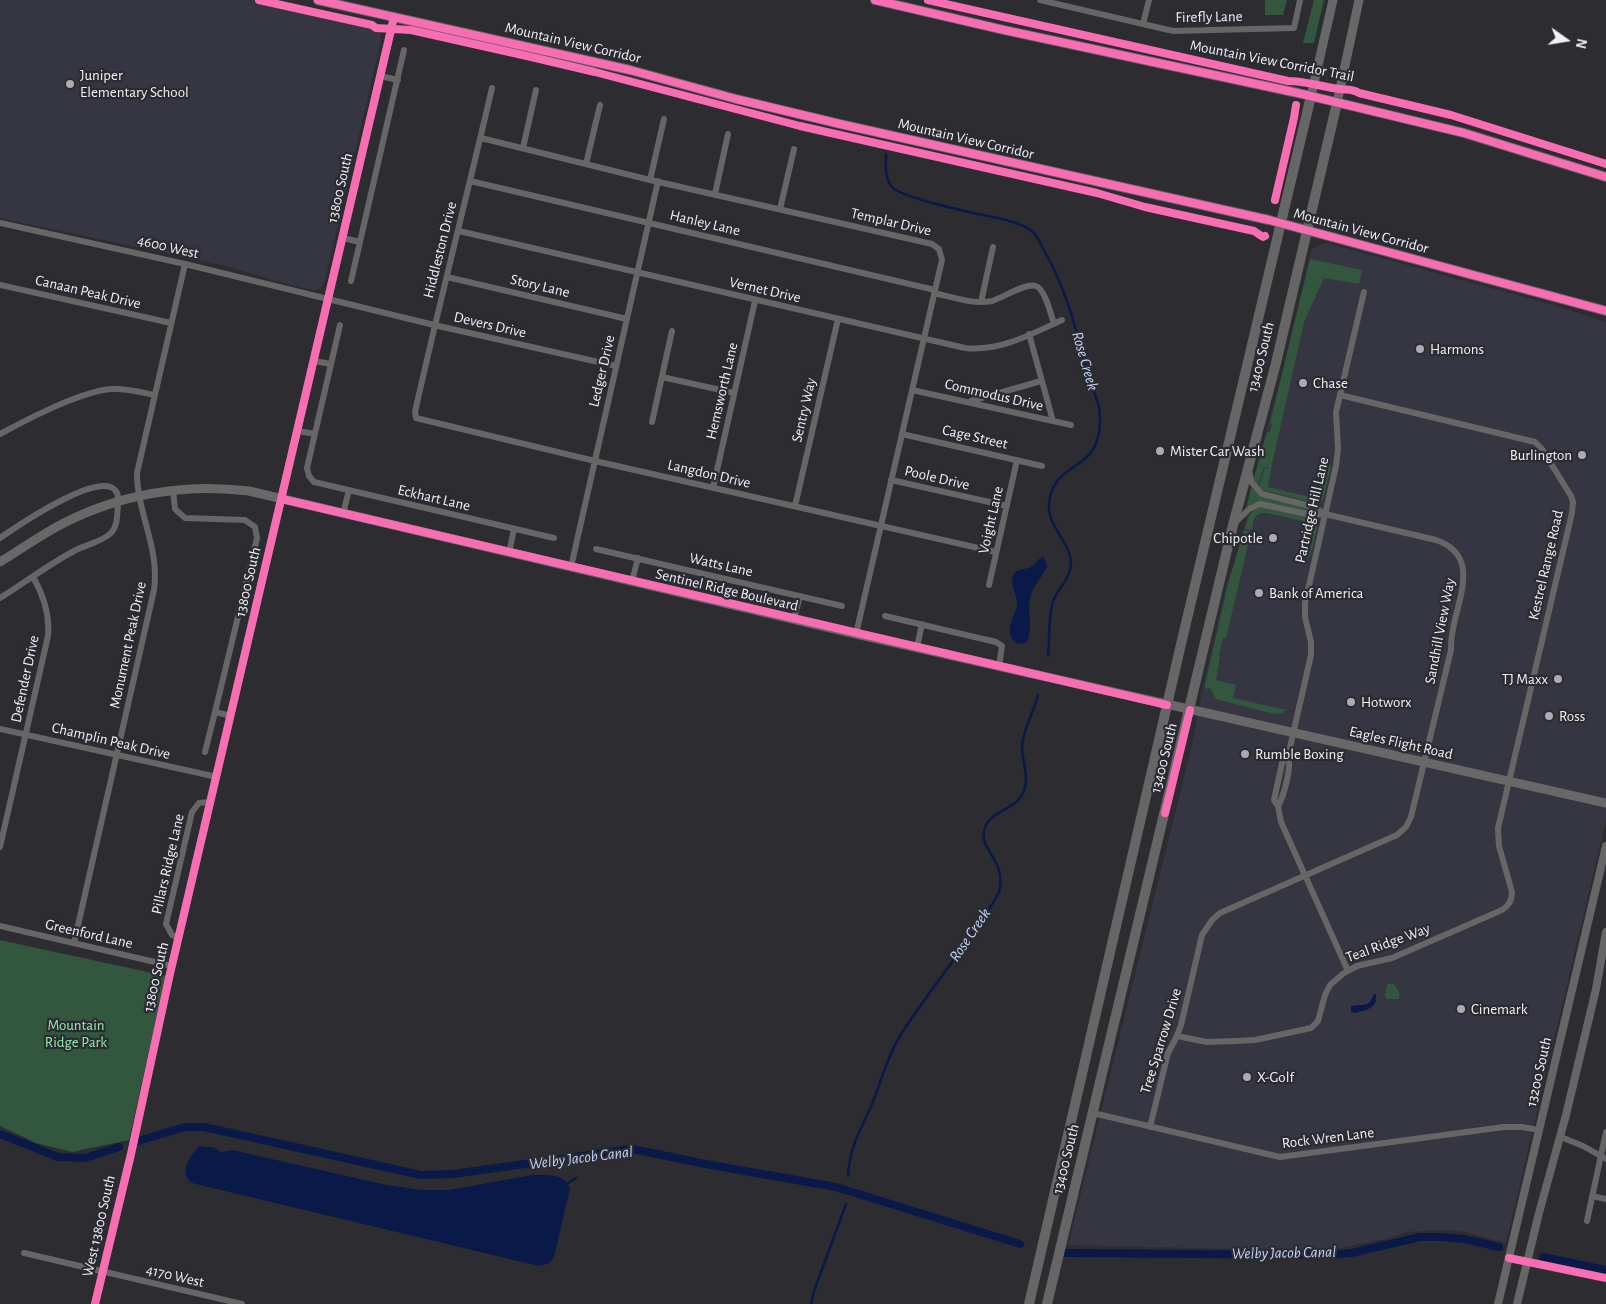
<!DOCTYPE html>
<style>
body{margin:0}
#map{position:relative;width:1606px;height:1304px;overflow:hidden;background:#2c2c31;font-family:"Alegreya Sans",sans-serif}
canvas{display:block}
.north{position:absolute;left:1541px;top:15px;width:50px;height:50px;-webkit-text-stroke:4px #2b2b32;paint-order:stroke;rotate:103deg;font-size:14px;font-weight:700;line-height:20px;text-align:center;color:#f0f0f5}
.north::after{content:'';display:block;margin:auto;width:18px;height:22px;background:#f0f0f5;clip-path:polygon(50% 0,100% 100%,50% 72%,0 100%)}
</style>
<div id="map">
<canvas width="1606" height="1304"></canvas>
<div class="north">N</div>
</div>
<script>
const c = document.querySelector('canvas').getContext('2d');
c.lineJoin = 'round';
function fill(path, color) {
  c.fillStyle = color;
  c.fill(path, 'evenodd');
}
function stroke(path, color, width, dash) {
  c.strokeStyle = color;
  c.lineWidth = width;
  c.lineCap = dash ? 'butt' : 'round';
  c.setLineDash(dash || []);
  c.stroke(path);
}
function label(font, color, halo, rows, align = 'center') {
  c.font = font + ' "Alegreya Sans",sans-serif';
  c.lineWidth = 4.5;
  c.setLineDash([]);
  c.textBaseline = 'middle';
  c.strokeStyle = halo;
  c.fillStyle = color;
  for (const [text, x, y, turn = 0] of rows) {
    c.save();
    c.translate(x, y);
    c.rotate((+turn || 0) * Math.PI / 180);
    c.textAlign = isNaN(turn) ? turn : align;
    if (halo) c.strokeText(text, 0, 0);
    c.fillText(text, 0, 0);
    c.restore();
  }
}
fill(new Path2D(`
 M0,0h271l97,21 6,2 6,7 1,11 -56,239 -4,8 -7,2 -23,-5 -65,-19 -226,-48z
 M1326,243l227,62 53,17v498l-100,423 -45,-12 -26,-1 -28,2 -22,7 -61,12 -256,-6 124,-500 13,-66 22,-96 11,-30 8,-35v-13l34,-123 30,-127 2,-6 7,-4z`), '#353641');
fill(new Path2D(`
 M1265,0h22l-4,15h-18z
 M1314,0h10l-10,43h-11z
 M1310,259l52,11 -3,14 -35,-6 -20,44 -33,147 -7,-2 -7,20 -3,-9 13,-46h3l2,-8 -2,-1z
 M1325,464l4,1 2,2 -8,33 -5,4 -56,-14 -3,-4 6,-18 6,1 -3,18 42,10 6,-3z
 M1252,488l9,9 52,12 -2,4 -52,-11 -12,4 4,-17z
 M1263,507l50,11 5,8 -8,31 -2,1 5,-21 -7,-2 -1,-8 -3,-6 -35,-8h-7l-6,5 -2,12 -7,-1c3,-12 5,-20 18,-22z
 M1244,530l7,2 -25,106h-3l-4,17 1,1 -4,24 20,5 -3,13 54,12 -5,3 -8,1 -55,-14 -5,-2 1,-1 -5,-9 -4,1 -1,-4 23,-101z
 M0,940l166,36 -37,164 -57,12 -36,-9 -36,-17z
 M1387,984h7l5,8v7h-12l-2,-3z`), '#32563e');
fill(new Path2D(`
 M1043,557l2,2 2,8c-5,11 -15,19 -17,32 -3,15 4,30 -4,44l-9,1c-15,-15 -2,-24 0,-40 1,-10 -9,-20 -3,-30 4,-6 11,-4 17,-7 5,-3 6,-8 12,-10z
 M1374,994h2c2,15 -10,16 -22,19l-3,-2v-5c14,-2 17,2 23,-12z
 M200,1146l15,2 6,4 11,-2 154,35 35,5h29l82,-15c14,0 32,-2 38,13l-16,69 -4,6 -11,3 -347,-83c-14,-9 -2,-28 8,-37z`), '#091948');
stroke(new Path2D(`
 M886,154c0,10 -2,24 6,33 5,6 16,8 24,11 21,7 44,12 66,17 16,3 36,6 50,16 6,5 10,16 14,23 23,41 31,80 43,125 3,9 8,19 10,28 2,13 1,30 -5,41 -13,22 -40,20 -45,54 -3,25 23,40 22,63 -1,15 -14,23 -18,37 -5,16 -3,36 -5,53
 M848,1176c2,-31 12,-44 24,-72 10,-24 15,-48 29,-70 23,-35 49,-68 73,-103 8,-13 19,-25 25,-39 8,-31 -19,-41 -15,-61 4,-20 29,-20 38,-36 9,-16 0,-32 0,-49 1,-17 12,-34 16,-51
 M565,1185l11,-7
 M811,1304l3,-13 32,-87`), '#091948', 2.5);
stroke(new Path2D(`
 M0,1134l58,23 27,1 34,-11
 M138,1141l47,-14h19l217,48 32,-1 179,-25 79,16 125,22 184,57
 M1067,1253l261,2 23,-2 69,-16h20l24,2 35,8
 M1543,1257l63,13`), '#091948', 8);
stroke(new Path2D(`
 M1040,0l133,31 121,-3 6,-28
 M1143,24l6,-24
 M380,76l18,4
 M492,88c-25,108 -53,216 -77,324l1,6 179,43 401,91
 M481,138l169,42 282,64 7,5 3,11 -86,374
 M523,148l13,-58
 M586,164l14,-59
 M650,180l14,-61
 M470,181l465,109
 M715,194l13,-60
 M780,209l14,-60
 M0,223l185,41 249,61 182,41
 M459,231l506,117c34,4 67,-14 97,-28
 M343,238l17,4
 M447,277l180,42
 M351,281l53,-231
 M0,285l171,38
 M934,293c18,4 40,12 58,8 11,-3 34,-19 44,-15 9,3 15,29 18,38
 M981,302l12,-55
 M340,325l-33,143 2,8 5,6 240,56
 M1029,334l24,87
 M314,361l17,3
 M662,377l72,16
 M912,390l159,35
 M971,401l70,-20
 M652,422l20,-91
 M298,431l17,3
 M0,434c28,-15 81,-43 112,-45 14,-1 28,3 42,6
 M902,434l140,32
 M1249,471l3,12 10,11 52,13 11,7
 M891,480l116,26
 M713,488l42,-187
 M173,490l2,19 10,9 60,2 10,7 2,11 -42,174 16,4
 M795,506l43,-187
 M343,514l6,-24
 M0,538c13,-9 124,-86 118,-34 -1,10 0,22 -7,29 -9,9 -26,12 -37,18 -26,14 -50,32 -74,47
 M596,549l246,57
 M509,553l5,-24
 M571,567l87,-386
 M632,581l6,-23
 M989,585l28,-125
 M885,616l111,26 6,4 -3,20
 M794,619l6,-23
 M917,647l5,-23
 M0,729l217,48
 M205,752l10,-40
 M1288,756l-6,7 -8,37 4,6 3,16 67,149
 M1278,806c6,-10 14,-40 10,-50l23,-101v-13l-6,-25v-14l31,-137 2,-17 -2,-37 28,-120
 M0,847l48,-211c2,-22 -4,-40 -15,-59
 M0,926l172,40
 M179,938l-7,-3 -6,-11 26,-112 7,-9 12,-1
 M74,943l80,-353c6,-42 -17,-77 -17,-117l48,-209
 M1177,1036l30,6 28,-1 20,-1 56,-12 7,-7 7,-26 5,-10 14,-12 13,-7 35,-8 110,-48c7,-4 10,-10 10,-18l-13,-46 -1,-18 74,-315 1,-11 -2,-6 -29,-47 -7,-7 -195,-47
 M1093,1113l187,44 224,-30h18l17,3
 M1150,1127l18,-74 8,-15 5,-13 21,-90 10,-15 8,-7 177,-78 9,-8 5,-10 40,-167c0,-5 0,-10 1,-15 4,-33 31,-79 -16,-95l-111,-26 -13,1 -52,-11 -11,5 -15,15
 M1561,1137l22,9 23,13
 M1592,1196l14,3
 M1587,1221l19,-89
 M24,1253l218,51`), '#656665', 6);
stroke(new Path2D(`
 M95,1304l36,-150 38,-176 225,-961
 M1498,1304l108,-458
 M1517,1304l22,-91 27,-98 30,-126 10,-57`), '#656665', 8);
stroke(new Path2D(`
 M1311,96l22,-96
 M1337,103l22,-103
 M0,562c21,-13 41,-27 62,-38 58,-30 123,-41 187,-33l607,143 750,169`), '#686868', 9);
stroke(new Path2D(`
 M1029,1304l153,-664 129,-544
 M1047,1304l186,-779 43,-162 61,-260`), '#666667', 10);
stroke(new Path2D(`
 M318,0l312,70 106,29 104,25 429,96 337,91
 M875,0l129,30 294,63 166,40 142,44`), '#646466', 10);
stroke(new Path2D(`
 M259,0l113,25 4,3 35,2 116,26 68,16 205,54 297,67 48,14 109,24 9,6 2,-1
 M318,0l312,70 106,29 104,25 429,96 337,91
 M875,0l129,30 294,63 166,40 142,44
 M928,0l360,81c18,0 34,6 52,8 8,1 13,0 19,4l92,22 155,49
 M1275,200l19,-82 2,-13
 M282,499l885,206
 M1165,813l25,-103
 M1509,1258l97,20
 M95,1304l36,-150 38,-176 225,-961`), '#f96db3', 8);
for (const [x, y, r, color] of [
 [70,84,5,"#ababb0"],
 [1420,349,5,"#ababb0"],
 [1303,383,5,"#ababb0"],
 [1160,451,5,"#ababb0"],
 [1582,455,5,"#ababb0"],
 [1273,538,5,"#ababb0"],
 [1259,593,5,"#ababb0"],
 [1558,679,5,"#ababb0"],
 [1351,702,5,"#ababb0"],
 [1549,716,5,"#ababb0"],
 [1245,754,5,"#ababb0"],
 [1461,1009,5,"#ababb0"],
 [1247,1077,5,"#ababb0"]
]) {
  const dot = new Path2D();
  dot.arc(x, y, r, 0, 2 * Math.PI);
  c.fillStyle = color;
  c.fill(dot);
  stroke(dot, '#2b2b32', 2);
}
label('15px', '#f0f0f5', '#2b2b32', [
 ["Firefly Lane",1209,17,-1],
 ["Mountain View Corridor",573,43,13],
 ["Mountain View Corridor Trail",1272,61,11],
 ["Mountain View Corridor",966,139,13],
 ["13800 South",340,188,-77],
 ["Templar Drive",891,222,13],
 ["Hanley Lane",705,223,13],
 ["Mountain View Corridor",1361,231,15],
 ["4600 West",168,247,13],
 ["Hiddleston Drive",440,250,-76],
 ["Story Lane",540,286,13],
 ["Vernet Drive",765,290,13],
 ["Canaan Peak Drive",88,292,13],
 ["Devers Drive",490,325,13],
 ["13400 South",1261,357,-76],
 ["Ledger Drive",602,371,-77],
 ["Hemsworth Lane",722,391,-77],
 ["Commodus Drive",994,395,13],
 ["Sentry Way",804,410,-77],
 ["Cage Street",975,437,13],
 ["Langdon Drive",709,474,13],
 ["Poole Drive",937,478,13],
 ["Eckhart Lane",434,498,13],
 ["Partridge Hill Lane",1312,510,-77],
 ["Voight Lane",991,520,-77],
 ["Watts Lane",721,565,13],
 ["Kestrel Range Road",1546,565,-77],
 ["13800 South",248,582,-77],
 ["Sentinel Ridge Boulevard",727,590,13],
 ["Sandhill View Way",1440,631,-79],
 ["Monument Peak Drive",128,645,-78],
 ["Defender Drive",25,679,-78],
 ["Champlin Peak Drive",111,741,13],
 ["Eagles Flight Road",1401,743,13],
 ["13400 South",1164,758,-76],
 ["Pillars Ridge Lane",168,864,-77],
 ["Greenford Lane",89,934,13],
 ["Teal Ridge Way",1388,943,-20],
 ["13800 South",156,977,-77],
 ["Tree Sparrow Drive",1161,1041,-73],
 ["13200 South",1539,1072,-77],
 ["Rock Wren Lane",1328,1138,-7],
 ["13400 South",1066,1159,-76],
 ["West 13800 South",99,1226,-77],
 ["4170 West",175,1276,13]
]);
label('15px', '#f0f0f5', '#2b2b32', [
 ["Juniper",80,75],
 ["Elementary School",80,92],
 ["Harmons",1430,349],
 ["Chase",1313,383],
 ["Mister Car Wash",1170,451],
 ["Burlington",1572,455,"right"],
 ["Chipotle",1263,538,"right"],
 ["Bank of America",1269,593],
 ["TJ Maxx",1548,679,"right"],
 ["Hotworx",1361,702],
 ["Ross",1559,716],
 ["Rumble Boxing",1255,754],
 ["Cinemark",1471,1009],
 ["X-Golf",1257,1077]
], 'left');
label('15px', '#8eecac', '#2b2b32', [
 ["Mountain",76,1025],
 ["Ridge Park",76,1042]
]);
label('italic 16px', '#c2d3f5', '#2b2b32', [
 ["Rose Creek",1085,361,74],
 ["Rose Creek",970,935,-56],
 ["Welby Jacob Canal",581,1158,-7],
 ["Welby Jacob Canal",1284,1253,-1]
]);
</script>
